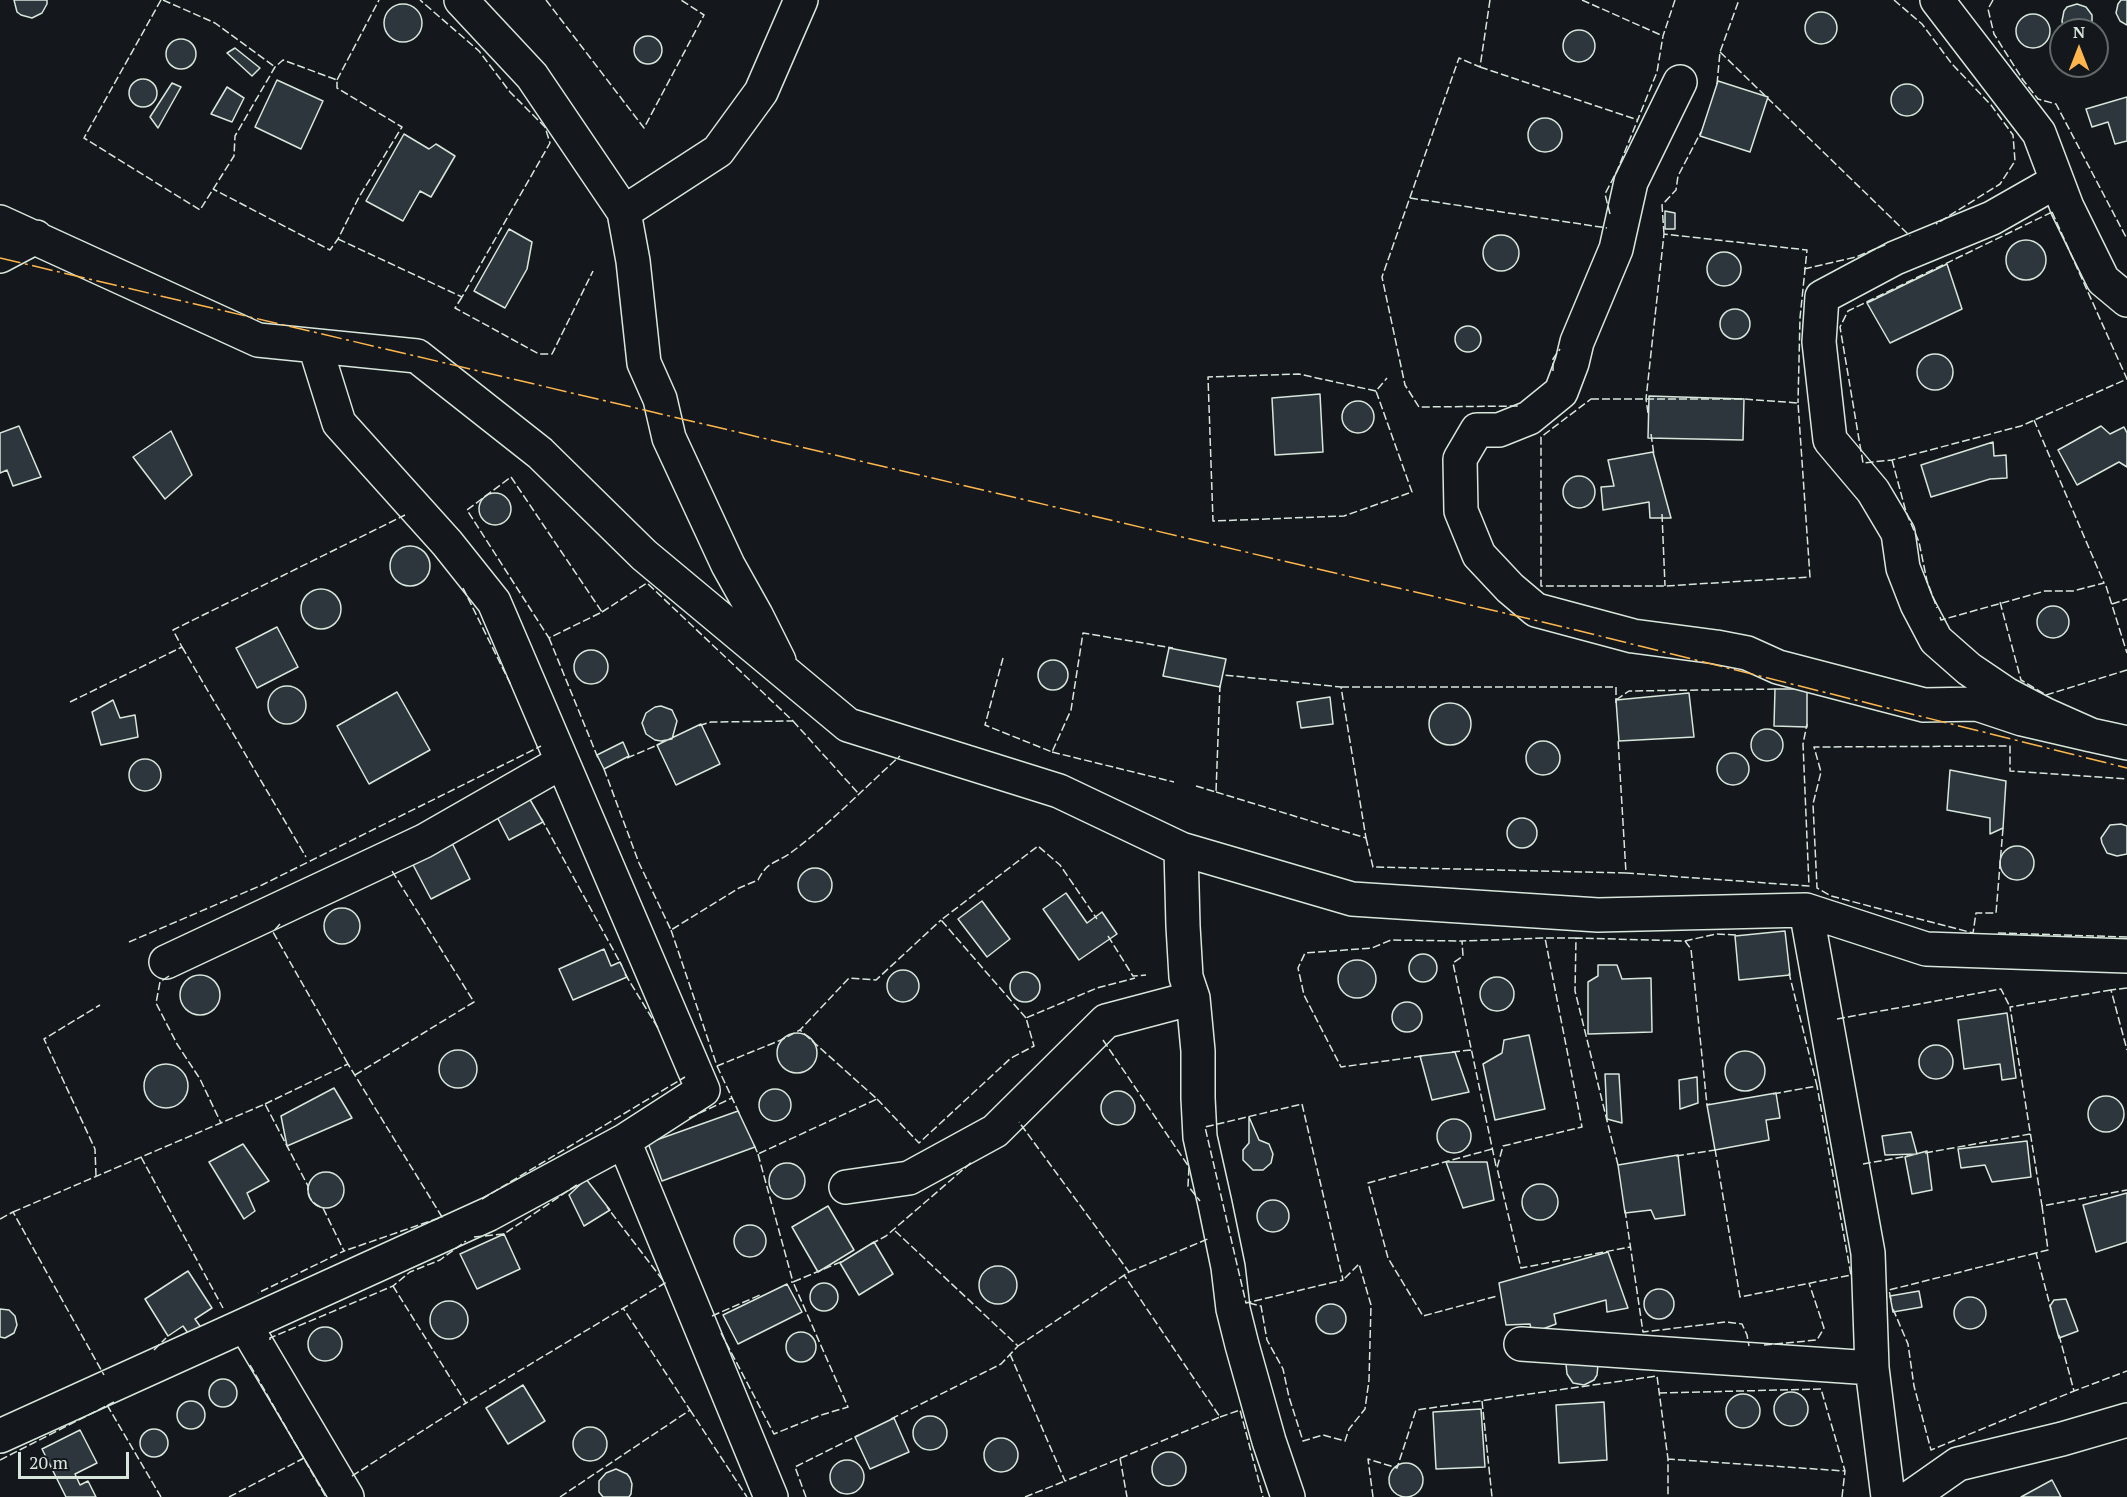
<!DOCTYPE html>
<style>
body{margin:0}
#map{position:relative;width:2127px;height:1497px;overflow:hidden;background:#14181c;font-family:"PT Serif",serif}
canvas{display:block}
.north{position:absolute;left:2049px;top:18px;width:60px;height:60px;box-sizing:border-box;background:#14181c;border:2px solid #626a69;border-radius:50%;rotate:0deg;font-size:16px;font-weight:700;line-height:24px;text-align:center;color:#d8e6dc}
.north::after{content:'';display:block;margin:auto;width:21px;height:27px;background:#ffb74d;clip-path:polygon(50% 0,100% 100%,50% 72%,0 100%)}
.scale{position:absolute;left:18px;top:1452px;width:111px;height:27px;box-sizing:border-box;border:3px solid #d8e6dc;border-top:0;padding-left:8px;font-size:18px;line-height:21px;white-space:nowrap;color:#d8e6dc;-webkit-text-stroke:4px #14181c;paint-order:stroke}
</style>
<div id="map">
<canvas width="2127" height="1497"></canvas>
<div class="north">N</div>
<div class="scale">20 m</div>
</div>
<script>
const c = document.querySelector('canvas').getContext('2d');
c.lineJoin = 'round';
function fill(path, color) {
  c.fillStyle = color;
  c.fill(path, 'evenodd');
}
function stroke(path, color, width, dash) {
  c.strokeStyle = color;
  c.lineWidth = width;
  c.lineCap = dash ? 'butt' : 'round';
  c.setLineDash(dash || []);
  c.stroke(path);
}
const building = new Path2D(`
 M14,0h33v4l-5,9 -10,5 -11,-3 -4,-3z
 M2121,0h6v25l-7,-4 -4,-8 2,-9z
 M2077,4l9,3 6,8v11l-4,4h-22l-3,-4 -1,-5 2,-10 3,-4z
 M384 23a19 19 0 1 1 38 0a19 19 0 1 1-38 0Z
 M1805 28a16 16 0 1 1 32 0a16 16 0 1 1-32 0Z
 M2016 31a17 17 0 1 1 34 0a17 17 0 1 1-34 0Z
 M1563 46a16 16 0 1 1 32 0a16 16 0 1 1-32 0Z
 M634 50a14 14 0 1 1 28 0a14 14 0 1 1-28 0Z
 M166 54a15 15 0 1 1 30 0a15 15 0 1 1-30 0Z
 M235,48l25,20 -8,8 -25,-23z
 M129 93a14 14 0 1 1 28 0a14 14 0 1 1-28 0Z
 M277,80l46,21 -22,48 -46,-22z
 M1718,81l50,16 -18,55 -50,-16z
 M172,83l9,4 -23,41 -8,-11z
 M1891 100a16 16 0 1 1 32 0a16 16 0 1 1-32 0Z
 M227,87l17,11 -12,24 -21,-8z
 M2127,97v44l-12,3 -7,-22 -16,5 -6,-18z
 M1528 135a17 17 0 1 1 34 0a17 17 0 1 1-34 0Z
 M404,134l25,15 7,-5 19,12 -24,41 -11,-6 -17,30 -37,-20z
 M1665,211l10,2v16h-10z
 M509,229l23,13 -5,27 -22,39 -31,-17z
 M1483 253a18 18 0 1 1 36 0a18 18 0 1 1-36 0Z
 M2006 260a20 20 0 1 1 40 0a20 20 0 1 1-40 0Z
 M1707 269a17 17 0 1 1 34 0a17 17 0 1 1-34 0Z
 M1947,264l15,45 -72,34 -23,-40z
 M1720 324a15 15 0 1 1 30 0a15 15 0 1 1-30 0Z
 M1455 339a13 13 0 1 1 26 0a13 13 0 1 1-26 0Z
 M1917 372a18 18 0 1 1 36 0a18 18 0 1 1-36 0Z
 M1320,394l3,58 -48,3 -3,-57z
 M1649,396l95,3 -1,41 -95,-2z
 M1342 417a16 16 0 1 1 32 0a16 16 0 1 1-32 0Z
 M19,426l22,51 -28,9 -6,-16 -7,3v-40z
 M2101,426l9,8 14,-7 3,6v34l-8,-5 -42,23 -19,-35z
 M171,431l21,44 -27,24 -32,-42z
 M1993,442l1,14 12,-1 1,23 -17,1 -59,18 -10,-32z
 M1653,452l18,66h-21l-1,-16 -46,8 -2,-23 13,-1 -6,-26z
 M1563 492a16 16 0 1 1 32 0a16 16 0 1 1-32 0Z
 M479 509a16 16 0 1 1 32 0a16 16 0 1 1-32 0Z
 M390 566a20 20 0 1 1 40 0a20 20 0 1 1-40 0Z
 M301 609a20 20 0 1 1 40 0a20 20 0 1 1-40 0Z
 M2037 622a16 16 0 1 1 32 0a16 16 0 1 1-32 0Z
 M277,627l21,40 -41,21 -21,-40z
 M1169,648l57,11 -6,28 -57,-11z
 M574 667a17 17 0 1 1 34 0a17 17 0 1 1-34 0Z
 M1038 675a15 15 0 1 1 30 0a15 15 0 1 1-30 0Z
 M268 705a19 19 0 1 1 38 0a19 19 0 1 1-38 0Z
 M1775,689h32v38l-33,-1z
 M397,692l33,58 -61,34 -32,-58z
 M1689,693l5,44 -75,4 -3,-41z
 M1330,697l3,27 -32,4 -4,-26z
 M113,700l7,18 15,-3 3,22 -37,8 -9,-33z
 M1429 724a21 21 0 1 1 42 0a21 21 0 1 1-42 0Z
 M661,706l11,4 5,11 -5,18 -11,2 -6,-1 -9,-6 -4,-11 4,-10 9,-6z
 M701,724l19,40 -44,21 -19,-40z
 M1751 745a16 16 0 1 1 32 0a16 16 0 1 1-32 0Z
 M1526 758a17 17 0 1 1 34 0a17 17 0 1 1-34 0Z
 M623,742l6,14 -25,13 -7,-14z
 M1717 769a16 16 0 1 1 32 0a16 16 0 1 1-32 0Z
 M129 775a16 16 0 1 1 32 0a16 16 0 1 1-32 0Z
 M1950,770l56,11 -3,47 -13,6v-16l-43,-8z
 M525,791l18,31 -34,18 -15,-29z
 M1507 833a15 15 0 1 1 30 0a15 15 0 1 1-30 0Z
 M2121,824l6,2v28l-10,2 -10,-3 -5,-10 -1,-5 9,-13z
 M450,839l20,40 -39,20 -21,-40z
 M2000 863a17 17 0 1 1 34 0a17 17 0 1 1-34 0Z
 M798 885a17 17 0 1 1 34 0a17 17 0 1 1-34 0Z
 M1066,893l21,30 15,-11 15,22 -38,26 -36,-51z
 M982,901l28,38 -23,18 -29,-38z
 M324 926a18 18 0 1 1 36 0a18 18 0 1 1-36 0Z
 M1785,931l5,44 -51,5 -4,-44z
 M604,949l7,17 9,-4 7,15 -54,23 -14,-31z
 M1409 968a14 14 0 1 1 28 0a14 14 0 1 1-28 0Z
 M1338 979a19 19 0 1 1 38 0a19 19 0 1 1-38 0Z
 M1598,965h19l5,14 29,-1 1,54 -64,2v-52l10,-6z
 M887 986a16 16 0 1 1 32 0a16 16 0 1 1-32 0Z
 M1010 987a15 15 0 1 1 30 0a15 15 0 1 1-30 0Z
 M180 995a20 20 0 1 1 40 0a20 20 0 1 1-40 0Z
 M1480 994a17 17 0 1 1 34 0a17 17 0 1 1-34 0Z
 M1392 1017a15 15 0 1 1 30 0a15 15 0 1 1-30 0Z
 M2007,1013l9,65 -14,2 -2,-16 -36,5 -6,-49z
 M777 1053a20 20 0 1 1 40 0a20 20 0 1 1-40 0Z
 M1529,1035l16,74 -50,11 -12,-56 19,-11 2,-13z
 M1919 1062a17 17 0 1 1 34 0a17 17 0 1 1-34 0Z
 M439 1069a19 19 0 1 1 38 0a19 19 0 1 1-38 0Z
 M1725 1071a20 20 0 1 1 40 0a20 20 0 1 1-40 0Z
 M1455,1052l14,40 -37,8 -12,-44z
 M144 1086a22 22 0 1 1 44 0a22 22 0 1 1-44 0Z
 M1605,1074h14l3,49 -15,-4z
 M1697,1077l1,26 -18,6 -1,-29z
 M334,1088l18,30 -65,28 -6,-30z
 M759 1105a16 16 0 1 1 32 0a16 16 0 1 1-32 0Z
 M1101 1108a17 17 0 1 1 34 0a17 17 0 1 1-34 0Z
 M1776,1093l4,25 -14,2 3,20 -54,10 -8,-45z
 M2088 1114a18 18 0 1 1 36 0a18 18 0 1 1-36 0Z
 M738,1111l17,36 -93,34 -14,-38z
 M1249,1117l10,23 10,4 4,10 -2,9 -8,7h-10l-10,-10v-10l6,-7z
 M1437 1136a17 17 0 1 1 34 0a17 17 0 1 1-34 0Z
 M1911,1132l6,22 -32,1 -3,-19z
 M2027,1141l4,36 -39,5 -7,-17 -24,3 -3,-19z
 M243,1144l26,37 -22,12 8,18 -11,8 -35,-57z
 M1927,1151l5,39 -20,4 -7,-37z
 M1678,1155l7,60 -30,4 -4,-9 -26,3 -7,-48z
 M1446,1162h41l7,38 -31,8z
 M769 1181a18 18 0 1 1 36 0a18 18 0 1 1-36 0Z
 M308 1190a18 18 0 1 1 36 0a18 18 0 1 1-36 0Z
 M586,1179l24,31 -26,16 -15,-31z
 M1522 1202a18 18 0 1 1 36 0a18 18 0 1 1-36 0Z
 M2127,1193v49l-31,10 -13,-47z
 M1257 1216a16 16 0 1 1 32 0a16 16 0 1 1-32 0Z
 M828,1206l26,44 -36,22 -26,-45z
 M734 1241a16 16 0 1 1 32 0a16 16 0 1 1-32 0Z
 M504,1234l16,35 -43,20 -17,-35z
 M874,1242l19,32 -34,21 -19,-32z
 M1608,1252l20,56 -21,4 -1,-12 -52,14 2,10 -24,9 -2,-9 -24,1 -7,-42z
 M979 1285a19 19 0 1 1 38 0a19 19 0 1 1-38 0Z
 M188,1271l24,37 -17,11 7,10 -12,7 -7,-10 -15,10 -23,-37z
 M810 1297a14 14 0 1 1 28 0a14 14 0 1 1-28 0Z
 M787,1284l15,28 -64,32 -15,-29z
 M1644 1304a15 15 0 1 1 30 0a15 15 0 1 1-30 0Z
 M1919,1291l3,16 -29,5 -3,-16z
 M1954 1313a16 16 0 1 1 32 0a16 16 0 1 1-32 0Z
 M2066,1299l12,32 -19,7 -9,-32 4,-6z
 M430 1320a19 19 0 1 1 38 0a19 19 0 1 1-38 0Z
 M1316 1319a15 15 0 1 1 30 0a15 15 0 1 1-30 0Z
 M0,1309l9,1 6,6 2,9 -3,8 -9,5 -5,-1z
 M308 1344a17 17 0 1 1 34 0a17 17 0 1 1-34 0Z
 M786 1347a15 15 0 1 1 30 0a15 15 0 1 1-30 0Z
 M1569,1360l29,5 -1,10 -3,5 -10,5 -11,-2 -6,-9 -1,-10z
 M209 1393a14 14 0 1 1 28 0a14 14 0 1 1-28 0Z
 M523,1385l22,36 -37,23 -22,-36z
 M1774 1409a17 17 0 1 1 34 0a17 17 0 1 1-34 0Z
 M1726 1411a17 17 0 1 1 34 0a17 17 0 1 1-34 0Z
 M177 1415a14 14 0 1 1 28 0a14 14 0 1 1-28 0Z
 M1604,1402l3,58 -48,3 -3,-58z
 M1481,1409l4,58 -49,2 -3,-57z
 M913 1433a17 17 0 1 1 34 0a17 17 0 1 1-34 0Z
 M894,1418l15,34 -39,17 -15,-32z
 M573 1444a17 17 0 1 1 34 0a17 17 0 1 1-34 0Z
 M140 1443a14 14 0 1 1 28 0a14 14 0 1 1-28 0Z
 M80,1430l17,33 -22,11 5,11 8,-4 8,16h-30l-24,-48z
 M984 1455a17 17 0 1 1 34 0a17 17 0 1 1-34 0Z
 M1152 1469a17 17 0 1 1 34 0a17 17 0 1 1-34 0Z
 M830 1477a17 17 0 1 1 34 0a17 17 0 1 1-34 0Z
 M1389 1480a17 17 0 1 1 34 0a17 17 0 1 1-34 0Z
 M616,1469l11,5 3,4 2,6 -1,10 -2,3h-26l-4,-5v-11l7,-8z
 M2052,1480l9,17h-40z`);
fill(building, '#2c363c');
stroke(building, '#d8e6dc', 1.5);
const minor = new Path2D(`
 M461,0l71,76 92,136 9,49 11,102 16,36 9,39 59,127 28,50 23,46
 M1937,0l102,133 28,74 36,73 24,20
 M1680,82l-49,100 -15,67 -39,93 -5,21 -11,29 -32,26 -30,12h-22l-17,29 1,52 18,44 31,33 26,22 97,26 83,11 31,6 31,14 146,38 53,-1 45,15 69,16
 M2057,181l-65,37 -97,40 -73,39 -3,45 11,98 43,51 25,42 5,35 14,36 19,36 33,29 37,25 40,21 45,20 36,8
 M624,212l94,-61 43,-59 40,-92
 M0,222l258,118 159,16 123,97 104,102 204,170 211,66 122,58 171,50 246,16 208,-5 120,39 201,7
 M0,256l36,-19
 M315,346l24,77 108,120 47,59 209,488 -79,51 147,356
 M1181,849l2,77 3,51 7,21 5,53v47l2,39 15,67 13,63 5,42 9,36 27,96 19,56
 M1806,910l62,343 4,115 16,129
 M166,962l258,-121 138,-79
 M846,1187l63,-9 86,-47 111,-110 87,-23
 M1521,1344l351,24
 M0,1436l245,-111
 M347,1497l-102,-172 244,-111 135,-73
 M1911,1497l47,-33 104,-25 65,-19`);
stroke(minor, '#d8e6dc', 36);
stroke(minor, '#14181c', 33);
stroke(new Path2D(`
 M161,0l-77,138 116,72 34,-54 1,-20 40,-69 8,-7 54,20v8l65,39 -43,70 -21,42 -8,11 -117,-61
 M163,0l52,23 60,44
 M546,0l98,128 60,-113 -23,-15
 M1490,0l-10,67 -21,-9 -77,219 23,108 14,22 101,-1
 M1582,0l81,36
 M1894,0l28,24 30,40 39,41 22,30 2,26 -15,23 -64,40
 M1993,0l-5,9 6,25 29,46 15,19 18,5 71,135
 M1720,52l190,184
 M1480,67l158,53
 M337,80l42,-80
 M1717,84l3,-32 19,-52
 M1410,198l197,30
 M2052,212l75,167 -106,47 -129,34 -29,3 -23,-136 8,-16z
 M1610,214l-5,-20 12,-23 40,-99 6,-36 12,-36
 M1664,234l-2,-29 14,-15 2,-14 23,-44
 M338,239l124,58 88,-154 -5,-16 -35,-35 -31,-41 -59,-51
 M1804,269l52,-12 31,-13
 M462,297l-7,11 84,46h13l41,-83
 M1553,371v-12l7,-10
 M1376,391l-77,-17 -91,3 5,144 131,-5 68,-24 -36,-101 11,-13
 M1591,399h153l54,4 12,174 -145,9h-124v-149z
 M1648,413l-2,-14 18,-165 143,16 -7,68 -2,85
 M1651,434l3,21
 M1892,460l14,52 13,30 8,39 10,27
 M511,477l91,135 -53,26 -82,-128z
 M1662,514l3,72
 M2106,586l21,67
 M463,588l48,97
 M2000,602l21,78 25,15 81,-25
 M2112,604l15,-5
 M602,612l45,-29 146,138 -82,1 -13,4
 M1940,617l1,3 104,-29h28l31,-8 -70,-163
 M549,638l49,120
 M182,647l124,210
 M1003,658l-18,67 67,27 19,-42 12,-77 90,15
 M1341,687h275v16
 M1616,700l13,-9 149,-2
 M70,702l112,-55 -9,-17 232,-115
 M793,721l65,72
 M1052,752l122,30
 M627,758l33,-14
 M604,769l35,94 32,67 68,-42 19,-8c9,-18 16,-16 31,-26 40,-29 74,-65 111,-98
 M1196,786l20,6 4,-107
 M1216,792l150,46 -25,-151 -117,-12
 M541,818l81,148
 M2003,828l-7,85h-20l-3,20 -142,-37 -14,-8 -4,-84 8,-32 -7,-25 196,-1v25l117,8
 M1366,838l7,29 253,6 -8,-134
 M1626,873l183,13 -6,-142 4,-20
 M280,924l-7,8 75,132
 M671,930l46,136 64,-26 19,-10 49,-52 27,2 65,-60
 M1998,933l129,4
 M1108,936l25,40 13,-1
 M1576,938h-31l37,189 -79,19 -6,22 24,100 109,-21
 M1685,941l6,8 16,156 3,-1
 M129,942l133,-57 279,-139
 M625,974l33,54
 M169,976l-9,6 -4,21 21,41 23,35 21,44
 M2127,988l-16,2 16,60
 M2111,990l-101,17 32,199 85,-16
 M1026,1018l-85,-98 97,-74 22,19 37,54
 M1837,1019l164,-30 9,18
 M1103,1040l86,127 -1,19 12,15
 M1452,1052l19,-2
 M1422,1056l-81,11 -37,-72 -6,-27 7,-15 67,-5 19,-8 71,1
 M717,1066l23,49
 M355,1075l119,-73 -82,-131
 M1773,1094l44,-8 -28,-113
 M877,1099l42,44 92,-85 23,-12 -8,-28 71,-30 38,-10
 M265,1104l83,-40 94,153 -98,34
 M1302,1104l41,176 -97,23 -41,-176z
 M689,1118l43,-20
 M754,1145l4,9 119,-55 -77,-69
 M1492,1149l-124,34 20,75 35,58 74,-20
 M1715,1149l25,148 111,-22 -34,-189
 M1925,1153l105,-19
 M758,1154l35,128h-2
 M1676,1156l39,-6
 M141,1157l82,151
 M1863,1164l45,-8
 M1618,1165l-43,-174 1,-53 109,3 31,-7 22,1
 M1496,1166l-43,-203 10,-7 -1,-15 83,-3
 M96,1176l-1,-27 -51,-110 56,-34
 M482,1199l203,-122
 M2042,1206l6,44 -12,3 15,56
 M1625,1210l18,122 83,-10 16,2 5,11 2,11
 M13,1212l252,-108 43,82c-1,11 4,18 15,22l21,43 -86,42
 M0,1219l13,-7 91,163
 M474,1237l30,-3 74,-50
 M871,1244l15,-8 87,-75
 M1129,1272l81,-34
 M393,1286l73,117 199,-120 -58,-76
 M1891,1300l-2,-10 147,-37
 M1249,1303l12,3 6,34 16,29 6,28 14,44 20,-6 22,6 4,-12 16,-20 4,-29 2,-75 -12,-41 -16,16
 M1893,1309l15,35 6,42 17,64 143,-59
 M712,1316l48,-21
 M721,1333l53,101 47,-19 27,-8 -55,-125 50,-21
 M2059,1335l15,56 53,-20
 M270,1340v-2l123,-52 17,-14 30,-12 26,-19
 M1764,1345l53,-5 7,-12 -15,-45
 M1018,1346l111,-74 -110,-150
 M154,1350l12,-12
 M1010,1354l55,127 155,-64 -96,-142
 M250,1365l76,132
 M1659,1393l162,-4 24,82 -177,-12
 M1482,1401l10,96
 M107,1405l54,92
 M690,1410l57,87
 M1220,1417l20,-7 23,87
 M891,1419l110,-55 17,-18 -125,-117
 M1120,1458l7,39
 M0,1460l114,-58
 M352,1476l114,-73
 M229,1497l75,-39
 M560,1497l130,-87 -67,-102
 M806,1497l-11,-30 64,-32
 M1025,1497l40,-16
 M1373,1497l-5,-38 29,9 19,-58 241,-34 11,83v38
 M1842,1497l3,-26`), '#d8e6dc', 1.5, [8, 3]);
stroke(new Path2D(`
 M0,258l1572,371 555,139`), '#ffb74d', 1.5, [21, 4.5, 3, 4.5]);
</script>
